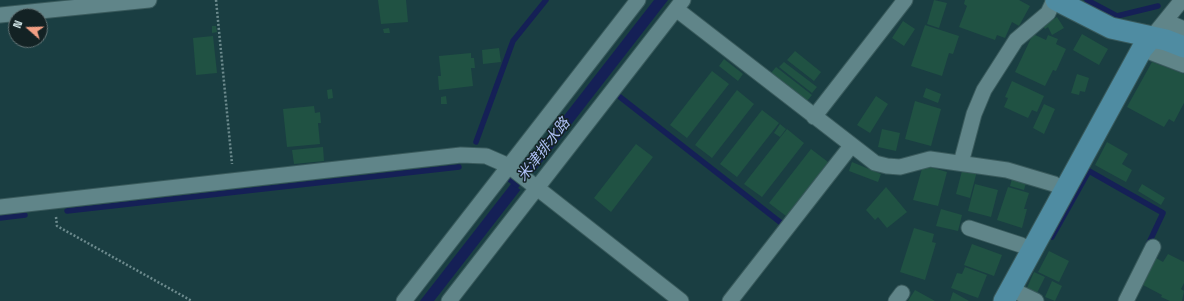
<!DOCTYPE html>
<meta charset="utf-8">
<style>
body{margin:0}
#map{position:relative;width:1184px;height:301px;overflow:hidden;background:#1a3e42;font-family:"Space Grotesk",sans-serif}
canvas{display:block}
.north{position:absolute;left:8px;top:8px;width:40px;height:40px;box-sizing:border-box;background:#132224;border:1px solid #637476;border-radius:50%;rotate:290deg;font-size:11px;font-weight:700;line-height:16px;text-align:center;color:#dbeff1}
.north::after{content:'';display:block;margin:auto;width:14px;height:18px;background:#f39f84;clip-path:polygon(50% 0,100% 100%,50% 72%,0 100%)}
</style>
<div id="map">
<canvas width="1184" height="301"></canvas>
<div class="north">N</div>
</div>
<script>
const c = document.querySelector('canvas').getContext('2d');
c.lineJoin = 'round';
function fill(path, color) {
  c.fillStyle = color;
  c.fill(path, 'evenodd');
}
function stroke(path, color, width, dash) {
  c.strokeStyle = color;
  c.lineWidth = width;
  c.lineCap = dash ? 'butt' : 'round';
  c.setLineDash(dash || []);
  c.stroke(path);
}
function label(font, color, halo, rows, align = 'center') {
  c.font = font + ' "Space Grotesk","Noto Sans JP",sans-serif';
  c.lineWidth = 3;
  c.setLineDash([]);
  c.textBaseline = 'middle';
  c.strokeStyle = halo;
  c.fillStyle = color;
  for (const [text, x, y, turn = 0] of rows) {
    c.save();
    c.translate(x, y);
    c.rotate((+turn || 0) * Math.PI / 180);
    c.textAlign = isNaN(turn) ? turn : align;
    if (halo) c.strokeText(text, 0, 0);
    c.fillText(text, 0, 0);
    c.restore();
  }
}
fill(new Path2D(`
 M654,0h14l-234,301h-14z`), '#152056');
fill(new Path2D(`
 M524,164l12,9 -14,18 -12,-9z`), '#1a3e42');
stroke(new Path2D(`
 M1087,0l30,16 41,-10
 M620,97l165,129
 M476,142l37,-101 33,-41
 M509,179l8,6
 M67,211l392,-44
 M0,218l25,-3
 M1052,237l37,-66 74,42 -16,34`), '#152056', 5.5);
fill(new Path2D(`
 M378,0h28l2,22 -27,2z
 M934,0l13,3 -8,25 -12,-4z
 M965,0h54l11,6 -11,20 -7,-4 -7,16 -8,-3 -2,5 -36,-13 8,-21 -3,-2z
 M1057,17l7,11 -12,7 -4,-8 -3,2 -2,-3z
 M903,21l12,8 -11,17 -12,-8z
 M925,25l34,11 -6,18 -4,-1 -7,23 -31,-10z
 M212,26h4l1,6 -5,1z
 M389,28l1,5h-6l-1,-4z
 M1033,34l13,6 2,-5 10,4 -2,5 10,5 -10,22 -3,-1 -8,16 -30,-14z
 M1082,34l26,15 -9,16 -26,-15z
 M213,36l4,37 -21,2 -3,-37z
 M499,48l2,14 -18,2 -1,-14z
 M795,51l26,21 -7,9 -27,-21z
 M471,53v5h3l1,10h-4l2,18 -34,4 -1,-14h3l-2,-20z
 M724,59l19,15 -5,7 -19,-15z
 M784,62l33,25 -5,6 -33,-26z
 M1152,62l32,12v29l-10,19 -5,-3 -5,8 -37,-20z
 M776,67l36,28 -5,6 -36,-28z
 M712,71l17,13 -42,54 -17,-13z
 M1077,74l12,4 -4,14 -5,-1 -1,4 -8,-2z
 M1012,81l32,15 -7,16 -5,-2 -4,8 -24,-11 4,-9 -3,-1z
 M926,88l15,6 -3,9 -15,-6z
 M332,89l1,9 -5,1 -1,-9z
 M737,90l17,14 -42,54 -17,-13z
 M446,96l1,8h-6v-7z
 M876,96l12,8 -18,29 -13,-8z
 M915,101l26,8 -10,37 -26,-7z
 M1044,104l11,5 -11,25 -11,-6z
 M314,106l1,7 5,-1 1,11h-3l2,21 -33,3 -4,-38z
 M762,110l17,13 -42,54 -17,-13z
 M780,124l6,5 -6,8 -6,-4z
 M787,129l17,14 -42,54 -18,-13z
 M882,129l18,4 -4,18 -18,-4z
 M1107,142l21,12 -6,10 10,6 -6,12 -31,-17z
 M636,144l17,13 -42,55 -17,-14z
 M323,147l1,14 -30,3 -2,-14z
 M811,149l17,13 -42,54 -17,-13z
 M852,162l29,12 -3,8 -29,-11z
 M923,165l24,7 -9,34 -25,-6z
 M963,167l14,4 -7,27 -14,-4z
 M1012,179l14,4 -2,7 -14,-4z
 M975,184l23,6 -7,27 -23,-6z
 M1142,184l23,14 -4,7 -23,-14z
 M886,187l21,25 -20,16 -9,-11 -3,3 -9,-10z
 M1008,187l21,6 -5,16h3l-5,19 -25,-8z
 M941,209l21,6 -4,16 -22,-5z
 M914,228l20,6 -2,8 4,1 -11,37 -25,-8z
 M972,244l30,11 -8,21 -30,-11z
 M1049,251l20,10 -10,21 -21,-10z
 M1168,254l16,8v21l-3,6 3,2 -2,10h-12l-9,-4 1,-2 -19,-10 13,-27 7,4z
 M965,267l22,8 -9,23 -27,-10 6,-15 5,1z
 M1034,272l11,5 -8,16 -10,-5z
 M1052,281l10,5 -7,15 -10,-4z
 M915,290l20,11h-27z
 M953,292l16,9h-19z`), '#205243');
const street = new Path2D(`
 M676,9l199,154 12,3 13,1 30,-8 77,11 47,14 10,6
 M0,15l149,-15
 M1165,21l19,8
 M1152,37l30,-37
 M1142,49l42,16
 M814,117l91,-117
 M961,163l13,-49 10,-24 32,-50 32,-27 6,-13
 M0,207l461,-52 25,1 23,10 172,135
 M969,228l52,17 10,5
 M1011,289l25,12
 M404,301l234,-301
 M449,301l234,-301
 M730,301l121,-155
 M896,301l6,-8
 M1126,301l27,-54`);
const secondary = new Path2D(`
 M1056,0l55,28 55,12 18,7
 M1004,301l138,-252 10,-12`);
stroke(street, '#395a5c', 17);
stroke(secondary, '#395a5c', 23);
stroke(new Path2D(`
 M216,0l16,164
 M56,217l1,9 135,75`), '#6c8a8d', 2.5, [2, 2]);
stroke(street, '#608589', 15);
stroke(secondary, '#4f8ca2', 21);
label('italic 15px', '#adbff4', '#132224', [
 ["米津排水路",544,150,-52]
]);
</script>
